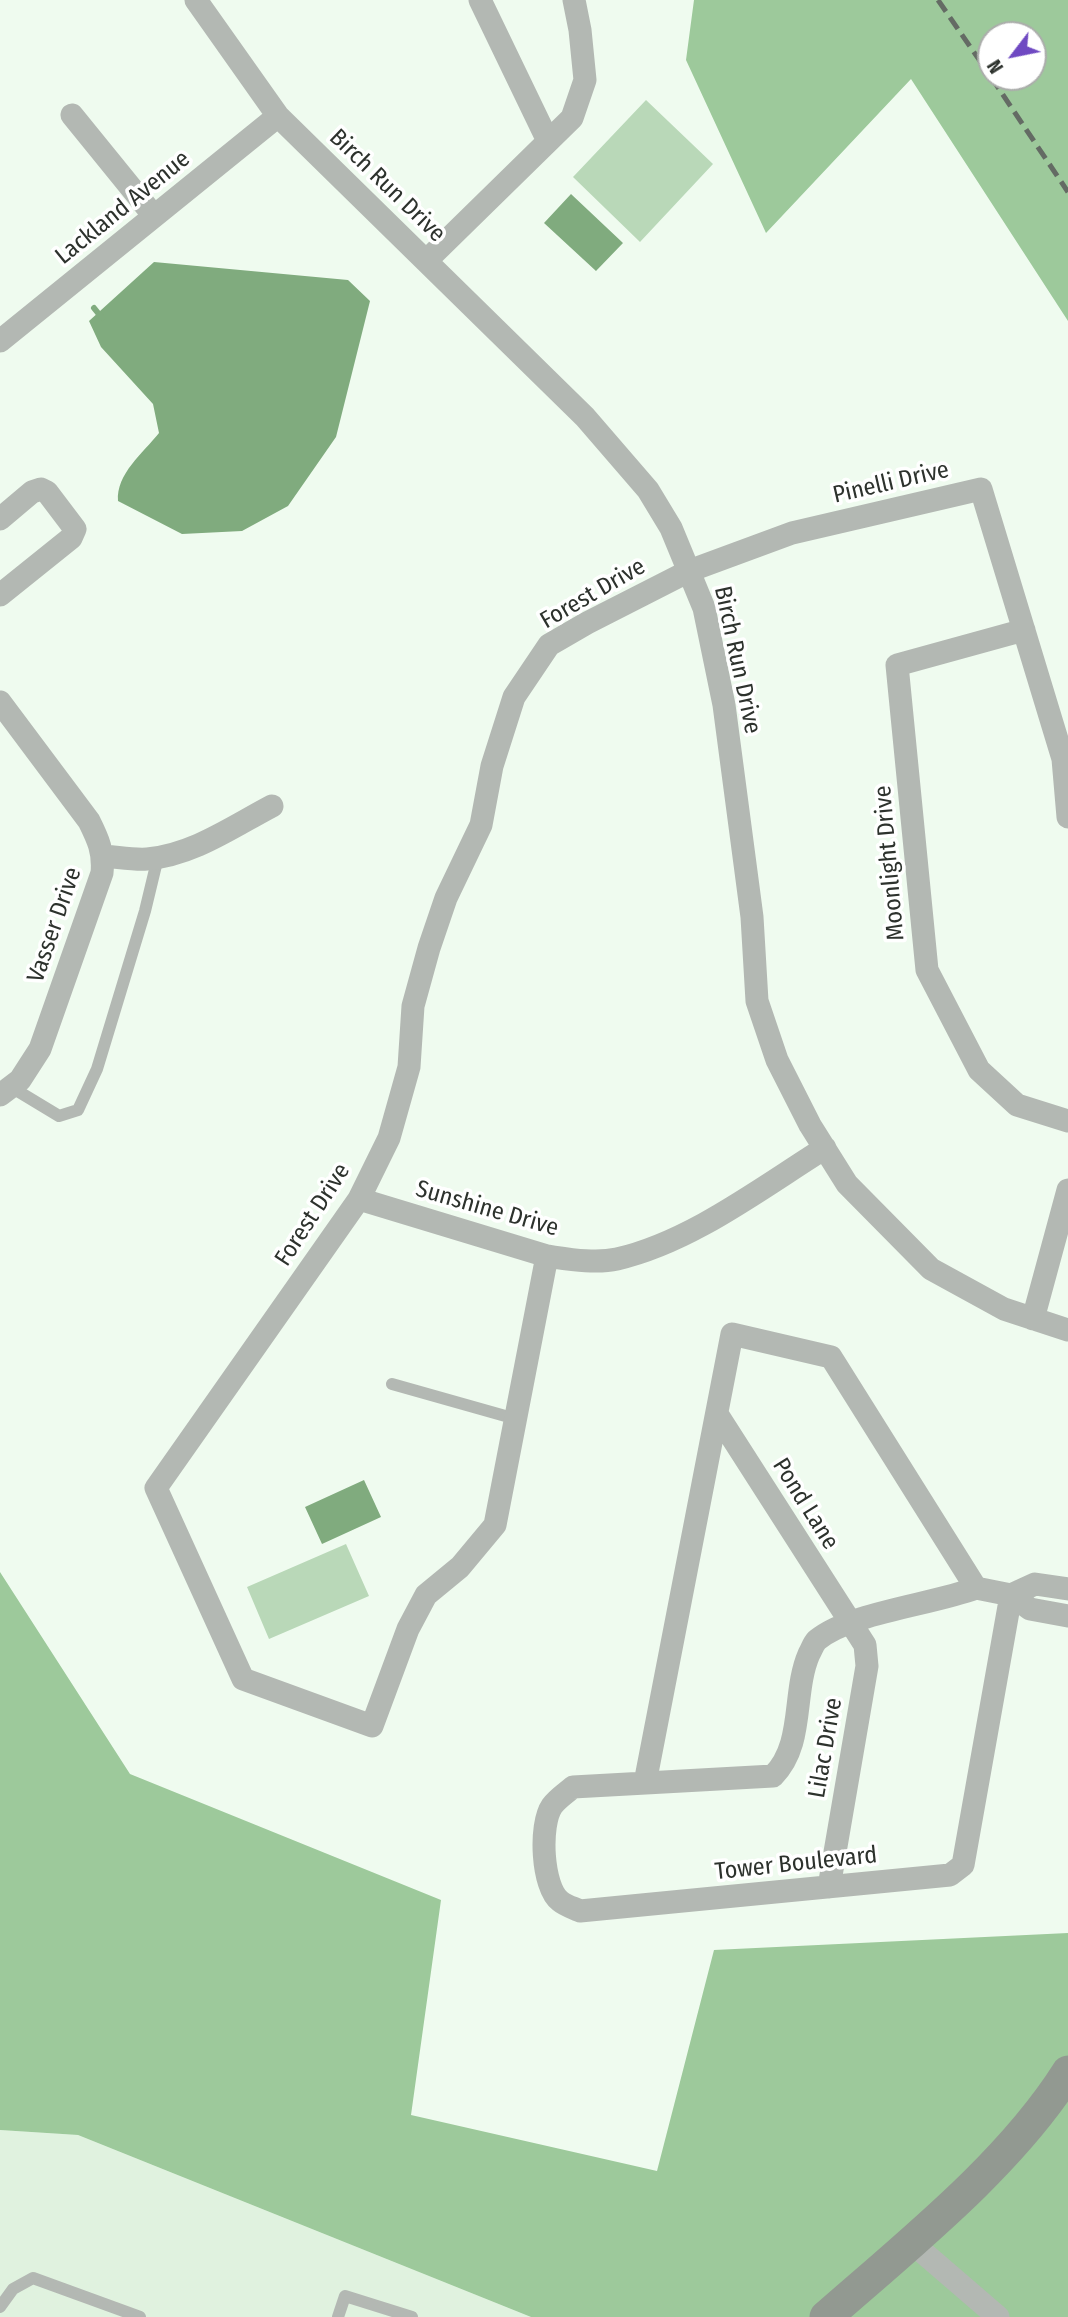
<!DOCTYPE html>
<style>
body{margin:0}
#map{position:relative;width:1068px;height:2317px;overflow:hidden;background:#effbef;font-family:"Fira Sans Condensed",sans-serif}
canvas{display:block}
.north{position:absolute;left:977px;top:21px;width:70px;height:70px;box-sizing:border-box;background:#fff;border:2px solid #abadab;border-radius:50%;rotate:238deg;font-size:19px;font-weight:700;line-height:28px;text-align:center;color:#2d322d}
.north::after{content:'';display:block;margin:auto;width:24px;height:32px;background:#6f49c2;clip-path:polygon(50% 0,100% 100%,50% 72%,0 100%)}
</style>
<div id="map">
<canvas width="1068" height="2317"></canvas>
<div class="north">N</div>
</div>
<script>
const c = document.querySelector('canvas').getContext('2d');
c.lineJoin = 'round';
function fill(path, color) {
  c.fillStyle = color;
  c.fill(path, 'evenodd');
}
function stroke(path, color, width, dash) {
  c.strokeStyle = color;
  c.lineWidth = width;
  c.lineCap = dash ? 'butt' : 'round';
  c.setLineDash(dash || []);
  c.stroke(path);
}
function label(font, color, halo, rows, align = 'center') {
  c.font = font + ' "Fira Sans Condensed",sans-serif';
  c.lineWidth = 7;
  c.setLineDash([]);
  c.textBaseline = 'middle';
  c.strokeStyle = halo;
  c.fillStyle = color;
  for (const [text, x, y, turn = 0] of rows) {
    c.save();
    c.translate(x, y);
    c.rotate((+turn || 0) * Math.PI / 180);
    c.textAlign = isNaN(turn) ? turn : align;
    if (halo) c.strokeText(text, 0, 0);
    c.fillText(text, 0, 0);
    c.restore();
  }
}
fill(new Path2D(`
 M0,2130l78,5 453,182h-531z`), '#e0f2df');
fill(new Path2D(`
 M646,100l67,64 -73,78 -67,-65z
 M346,1544l23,52 -100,43 -22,-52z`), '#b9d8b8');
fill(new Path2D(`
 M694,0h374v321l-157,-242 -145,154 -80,-173zM1033,35v42h-42v-42z
 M0,1572l130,202 311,126 -30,215 246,56 57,-221 354,-17v384h-537l-453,-182 -78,-5z`), '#9dc99b');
fill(new Path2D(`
 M571,194l52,49 -27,28 -52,-48z
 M154,262l194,18 22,21 -34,136 -48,69 -46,25 -60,3 -64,-33c-2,-27 25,-48 41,-68l-6,-29 -52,-57 -12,-26z
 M364,1480l17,37 -59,27 -17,-37z`), '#80ab7e');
stroke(new Path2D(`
 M94,308l8,10`), '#80ab7e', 6);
stroke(new Path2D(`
 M11,1087l48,29 19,-6 19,-41 48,-158 13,-54
 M392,1384l124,35
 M0,2307l13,-18 20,-11 107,39
 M338,2317l7,-21 67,21`), '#b3b8b3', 12);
stroke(new Path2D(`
 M196,0l82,116 307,301 63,73 23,38 33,80 20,97 28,212 5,84 20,59 33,65 37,59 84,85 73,40 64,21
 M480,0l68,141
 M72,115l82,101
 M426,261l146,-143 13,-38 -5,-50 -6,-30
 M0,341l278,-225
 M0,519l32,-27 9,-3 6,3 28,37 -4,9 -71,57
 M1024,630l-127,35 30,305 52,100 38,35 51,16
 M0,702l89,119c9,18 15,31 13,52l-62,176 -20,31 -20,15
 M103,856c15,1 30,4 44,3 46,-4 85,-32 125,-53
 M359,1199l188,57c21,3 48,8 70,3 74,-17 144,-71 208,-111
 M547,1256l-52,269 -35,42 -34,28 -18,34 -36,97 -129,-47 -87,-191 203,-289 30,-61 20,-71 4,-61 16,-58 17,-50 35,-73 11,-59 22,-69 35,-52 38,-22 102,-52 103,-38 189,-44 82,270 5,58
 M1033,1319l35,-129
 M717,1414l148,231 2,21 -38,221
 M976,1588l35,7 -48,270 -13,10 -370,36c-6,-3 -14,-5 -20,-10 -18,-14 -21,-76 -8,-95 5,-7 14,-13 21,-19l200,-11c32,-32 19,-83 36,-122 3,-5 4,-10 8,-14 35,-28 114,-35 159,-52z
 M1068,1589l-33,-5 -24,11 19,14 38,7
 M645,1783l87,-449 99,23 145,231
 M911,2242l87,75`), '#b3b8b3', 23);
stroke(new Path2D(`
 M826,2317c82,-72 184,-153 242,-245`), '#929991', 33);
stroke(new Path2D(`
 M938,0l53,77
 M991,77l77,115`), '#646b64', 5, [14, 7]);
label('24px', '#2d322d', '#fff', [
 ["Birch Run Drive",387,186,44],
 ["Lackland Avenue",123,208,-39],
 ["Pinelli Drive",891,483,-13],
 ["Forest Drive",593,594,-30],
 ["Birch Run Drive",737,660,78],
 ["Moonlight Drive",890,863,-95],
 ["Vasser Drive",55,925,-71],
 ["Sunshine Drive",487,1209,16],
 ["Forest Drive",313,1215,-57],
 ["Pond Lane",805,1504,58],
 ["Lilac Drive",826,1748,-80],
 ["Tower Boulevard",796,1864,-6]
]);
</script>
